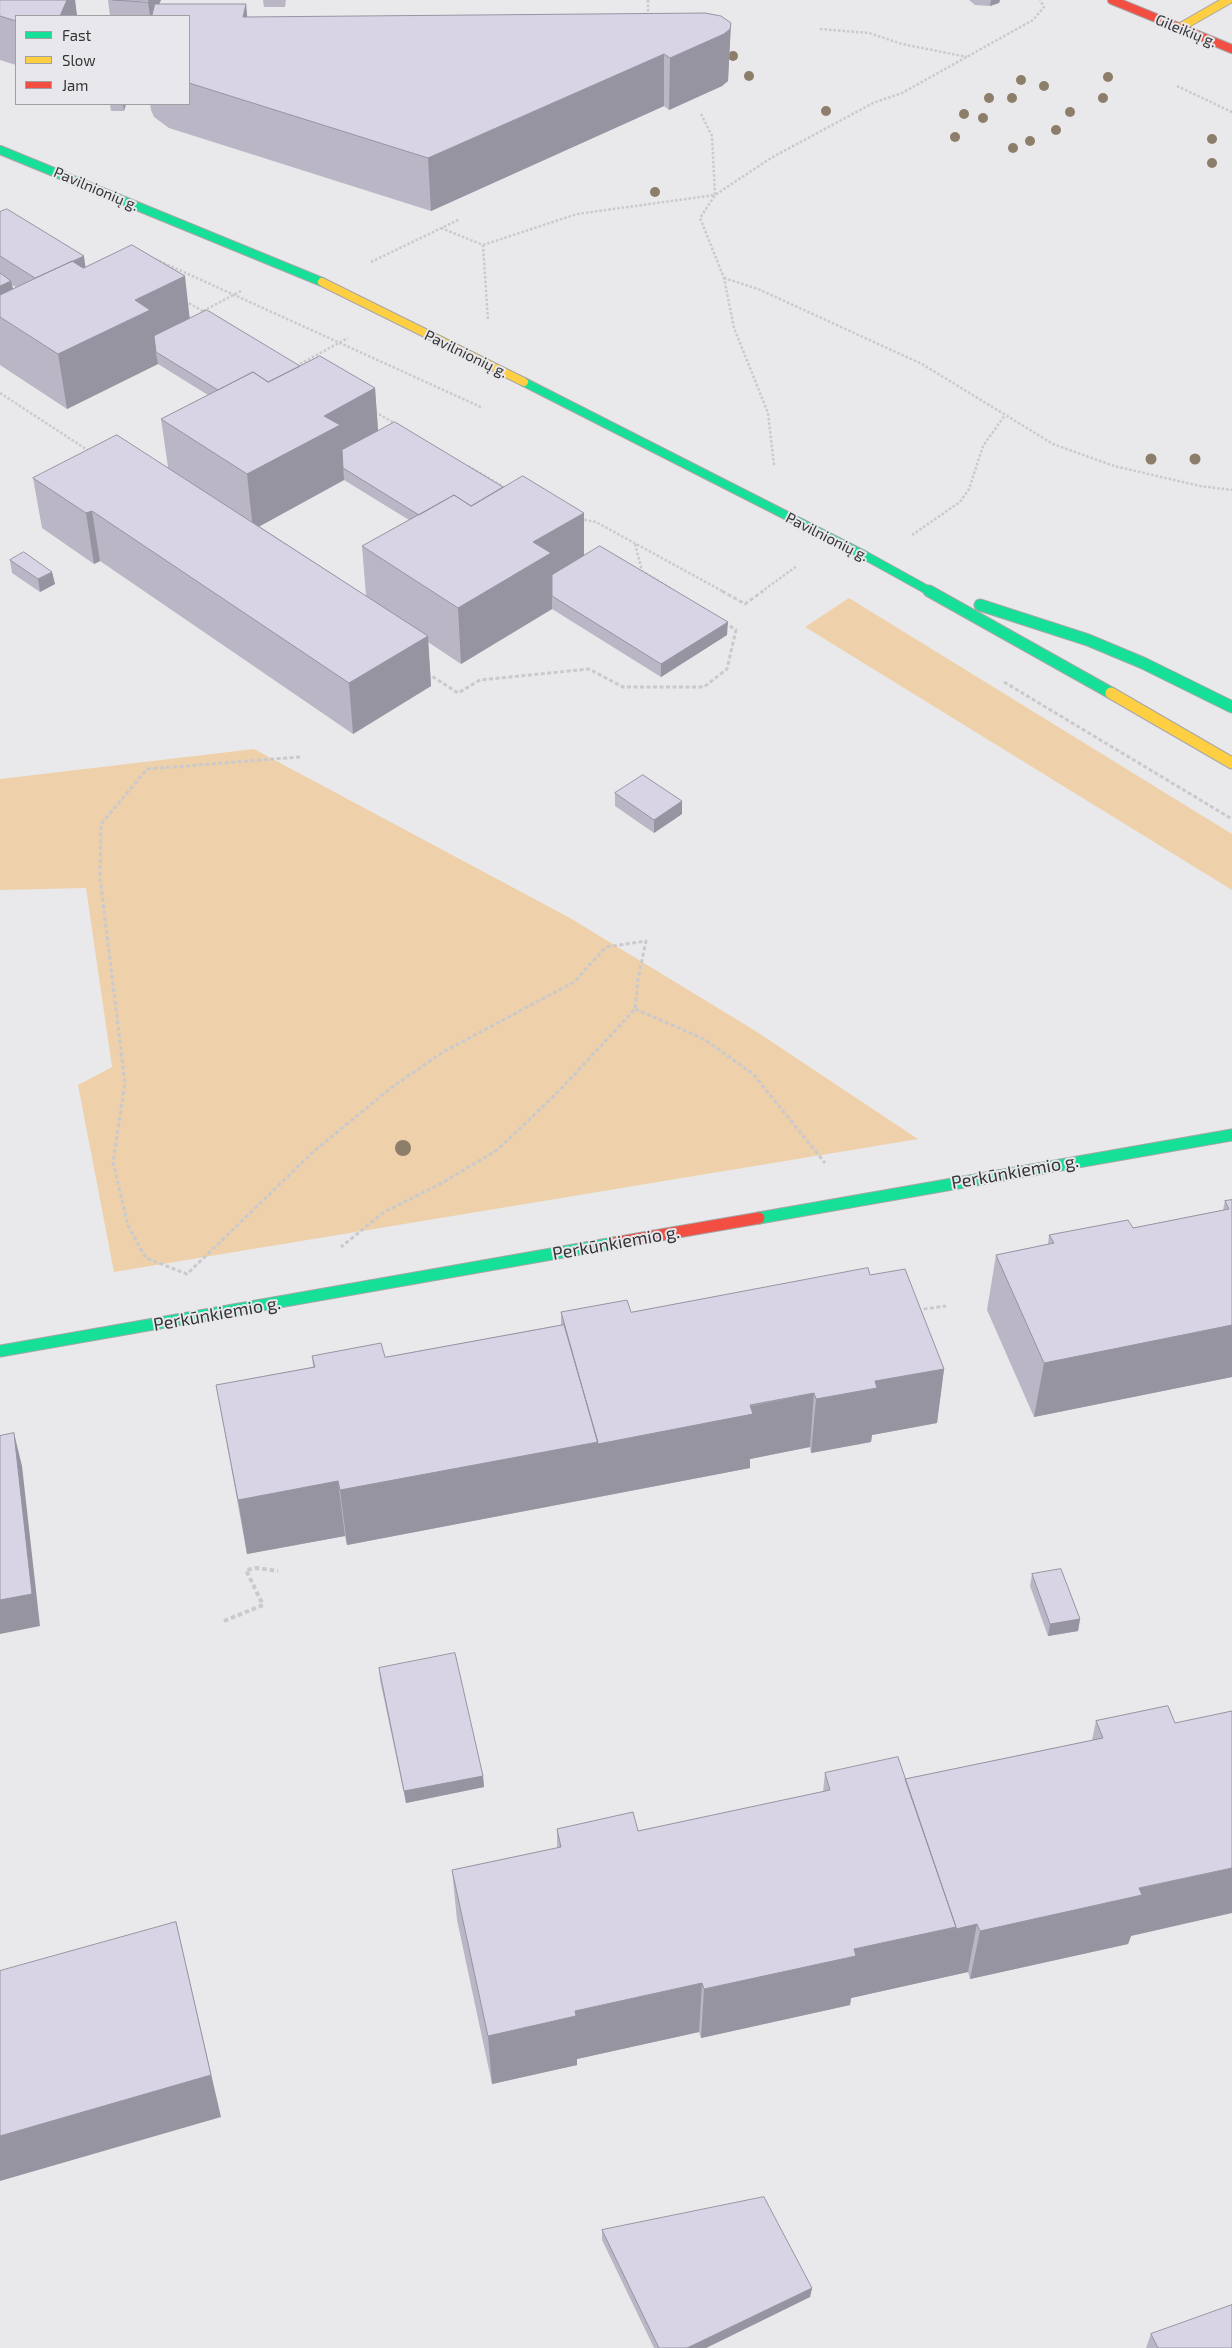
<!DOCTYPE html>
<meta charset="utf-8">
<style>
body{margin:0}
#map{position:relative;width:1232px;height:2348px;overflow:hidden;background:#e9e9eb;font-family:"Exo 2",sans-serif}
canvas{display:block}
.legend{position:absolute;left:15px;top:15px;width:175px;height:90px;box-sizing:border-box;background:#e8e8ec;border:1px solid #a0a0a3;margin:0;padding:6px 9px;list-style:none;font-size:15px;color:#353436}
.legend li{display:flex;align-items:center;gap:10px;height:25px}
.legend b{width:25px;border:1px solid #a0a0a3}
</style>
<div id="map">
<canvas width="1232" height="2348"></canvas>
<ul class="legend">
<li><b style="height:6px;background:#16e098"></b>Fast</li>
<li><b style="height:6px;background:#ffcf43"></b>Slow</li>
<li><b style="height:6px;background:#f24e42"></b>Jam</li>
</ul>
</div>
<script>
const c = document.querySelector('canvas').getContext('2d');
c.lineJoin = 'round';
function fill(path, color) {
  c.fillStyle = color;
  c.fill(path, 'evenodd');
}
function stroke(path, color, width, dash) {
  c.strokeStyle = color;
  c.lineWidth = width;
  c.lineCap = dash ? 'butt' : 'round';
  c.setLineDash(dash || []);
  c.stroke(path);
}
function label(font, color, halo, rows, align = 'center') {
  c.font = font + ' "Exo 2",sans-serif';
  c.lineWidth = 4;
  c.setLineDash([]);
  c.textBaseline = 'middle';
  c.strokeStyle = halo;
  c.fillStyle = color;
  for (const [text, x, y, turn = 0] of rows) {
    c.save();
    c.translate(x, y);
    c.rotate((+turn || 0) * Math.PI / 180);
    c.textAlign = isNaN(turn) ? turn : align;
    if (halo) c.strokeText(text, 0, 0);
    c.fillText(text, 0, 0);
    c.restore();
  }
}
fill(new Path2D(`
 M849,598l383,236v56l-427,-263z
 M254,749l316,169 184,112 164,109 -804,133 -36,-187 34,-18 -26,-179 -86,2v-111z`), '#eed1ab');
const fastFar1 = new Path2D(`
 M0,150l322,132
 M524,382l342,174 65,36`);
const fast = new Path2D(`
 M929,591l182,102
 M980,605l108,35 55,23 89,44
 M759,1218l473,-83
 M0,1351l614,-108`);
const slowFar1 = new Path2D(`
 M1179,28l49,-28
 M322,282l202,100`);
const slow = new Path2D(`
 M1111,693l121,70`);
const jamFar1 = new Path2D(`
 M1112,0l120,49`);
const jam = new Path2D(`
 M614,1243l145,-25`);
stroke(fastFar1, '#a6a6a8', 10);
stroke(fast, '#a6a6a8', 13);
stroke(slowFar1, '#a6a6a8', 10);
stroke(slow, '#a6a6a8', 13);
stroke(jamFar1, '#a6a6a8', 10);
stroke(jam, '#a6a6a8', 13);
stroke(new Path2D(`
 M648,0v17
 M820,29l49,4 33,11 65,13
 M1177,86l55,26
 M441,228l42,17 5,76
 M483,245l94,-31 138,-19 -3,-59 -11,-22
 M155,259l328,149
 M371,262l89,-43
 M724,278l34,11 164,75 131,80 61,22 86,20 32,4
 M185,301l21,12
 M203,311l38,-20
 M296,366l52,-28
 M0,393l89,58
 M375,412l21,12
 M774,465l-6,-52 -34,-85 -10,-50 -24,-60 15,-23 56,-37 102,-55 29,-10 131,-73 11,-13 -4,-7
 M468,466l38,22
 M580,519l16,3 128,70
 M912,535l48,-33 9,-13 14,-43 22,-31
 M635,544l7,27 28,17
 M761,592l36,-26`), '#cac9cb', 2.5, [2.5, 2]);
stroke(new Path2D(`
 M722,591l23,13 18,-13
 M427,673l31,20 22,-13 109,-11 34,18h81l23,-18 9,-39 -12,-8
 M1004,682l228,137
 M300,757l-153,12 -46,55 -1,54 25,205 -12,79 15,64 18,32 41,16 127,-123 77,-63 52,-36 131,-70 32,-35 40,-6 -8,38 -3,30 -76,82 -62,59 -55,33 -58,29 -43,35
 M635,1009l69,30 49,35 72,89
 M917,1310l29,-4`), '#cac9cb', 3, [4, 2.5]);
stroke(new Path2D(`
 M224,1621l39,-16 -17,-35 11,-2 21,3`), '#cac9cb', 4, [4.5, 3]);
stroke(fastFar1, '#16e098', 8);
stroke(fast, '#16e098', 11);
stroke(slowFar1, '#ffcf43', 8);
stroke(slow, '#ffcf43', 11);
stroke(jamFar1, '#f24e42', 8);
stroke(jam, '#f24e42', 11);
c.fillStyle = '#8c7e6a';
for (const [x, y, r] of [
 [733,56,5],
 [749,76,5],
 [1108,77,5],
 [1021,80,5],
 [1044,86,5],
 [989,98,5],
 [1012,98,5],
 [1103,98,5],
 [826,111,5],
 [1070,112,5],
 [964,114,5],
 [983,118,5],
 [1056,130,5],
 [955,137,5],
 [1212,139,5],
 [1030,141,5],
 [1013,148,5],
 [1212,163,5],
 [655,192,5],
 [1151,459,5.5],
 [1195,459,5.5],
 [403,1148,8]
]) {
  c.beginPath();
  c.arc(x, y, r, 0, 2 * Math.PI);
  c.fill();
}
fill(new Path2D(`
 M0,0h75l2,16h-61v49l-16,-5z
 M108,0h53l-2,4h87l1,13 484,6 -3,58 -6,5 -53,24 -5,-4 -233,105 -262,-83 -15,-11 -3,-7 -1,-6h39v-88h-79z
 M263,0h23l-1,7h-21z
 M969,0h31l-1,3 -9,3 -15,-1z
 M110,104h16l-2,7h-13z
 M0,212l85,55 105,51 110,48 75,22 3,43 125,56 81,26v42l143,80 -66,42 -109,-68 -91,55 -33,-22 3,44 -78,48 -253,-173 -6,3 -52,-36 -9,-50 135,-11 -7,-48 47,-24 -50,-31 -91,45 -67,-44zM12,285l4,2 -3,2zM344,480l65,40 -47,26 4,50 -107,-70z
 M10,560l42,12 3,12 -15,8 -28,-19z
 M615,793l67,21 -28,19 -39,-27z
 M1232,1200v177l-198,40 -47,-107 9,-55 52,-11 1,-9 84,-7 90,-18 2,-9z
 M870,1275l74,94 -7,54 -65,12 -1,7 -60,11 -1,-6 -60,12v9l-151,29 -252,48 -2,-9 -98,18 -31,-169 97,-18 -1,-11 73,1 176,-32v-13h70z
 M1032,1574l48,45 -2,12 -30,5 -18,-50z
 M379,1668l104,108 1,11 -78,16 -26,-123z
 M1168,1706l-37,230 -3,8 -158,35 -2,-7 -117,26 -1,7 -149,33 -2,-6 -122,27v6l-85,19 -35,-164 -5,-50 105,-22v-19l81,2 185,-39 2,-19 80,6 187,-39 4,-19z
 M602,2230l210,58 -2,9 -104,51h-52l-52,-108z
 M1151,2334l81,14h-86z`), '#bab6c6');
fill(new Path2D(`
 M67,0h8l2,16h-17z
 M149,0h12l-7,16h-4l-2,-14z
 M991,0h9l-1,3 -9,3z
 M246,4l5,51 -8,-38z
 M731,23l-3,58 -6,5 -53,24 1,-52z
 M664,54v52l-233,105 -3,-53z
 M123,104h3l-2,7z
 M84,256l3,23h-52z
 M185,276l6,54 -36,18 3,16 -91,45 -9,-55 77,-54z
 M11,281l3,12 -14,6v-13z
 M375,388l4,55 -36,20 1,17 -91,50 -6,-56 77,-58z
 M92,511l8,50 -6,3 -8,-51z
 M584,513v55l-32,19v22l-91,55 -3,-56 75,-66z
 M52,572l3,12 -15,8 -2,-13z
 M728,622l-1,13 -66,42v-13z
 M428,636l3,50 -78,48 -4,-51z
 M682,801v13l-28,19v-13z
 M1232,1325v52l-198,40 10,-54z
 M944,1369l-7,54 -65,12 -1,7 -60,11 5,-54 59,-18z
 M814,1393l-4,54 -60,12v9l-403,77 -7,-55z
 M14,1433l8,33 18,160 -40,8v-34z
 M338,1481l7,55 -98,18 -9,-54z
 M1080,1619l-2,12 -30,5 2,-12z
 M483,1776l1,11 -78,16 -2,-12z
 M1232,1868v45l-101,23 -3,8 -158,35 10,-48 159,-43z
 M176,1922l45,195 -221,64v-45z
 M977,1924l-9,48 -117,26 -1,7 -149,33 3,-49 150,-40 102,-22z
 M702,1983l-3,49 -122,27v6l-85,19 -4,-48 87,-25z
 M812,2288l-2,9 -104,51h-19z`), '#9794a1');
const building = new Path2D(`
 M0,0h67l-7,16h-44v5l-16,-5z
 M113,0h36l-1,2z
 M155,4h91l-3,13 462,-4 16,3 10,7 -1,6 -6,5 -54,24 -6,-4 -236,104 -239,-75v-67h-37z
 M7,209l77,47 -49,22 -35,-22v-44z
 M132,245l53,31 -50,24 15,10 -92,44 -58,-37v-22l72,-34 11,7z
 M0,273l11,8 -11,5z
 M207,310l93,56 -32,16 -15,-10 -35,18 -62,-38 -2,-16z
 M320,356l55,32 -51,28 16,9 -93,49 -86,-55 92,-47 15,10z
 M395,422l108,65 -32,19 -17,-11 -35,20 -76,-47 -1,-18z
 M117,435l311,201 -79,47 -257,-172 -6,2 -53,-35z
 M523,476l61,37 -51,29 18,11 -93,55 -96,-62 92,-51 17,11z
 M600,546l128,76 -67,42 -109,-68v-21z
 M24,552l28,20 -14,7 -28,-19z
 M643,775l39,26 -28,19 -39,-27z
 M1232,1200v125l-188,38 -48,-108 58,-12 -5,-8 79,-15 5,8 96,-19 -4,-8z
 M868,1268l2,7 35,-6 39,100 -69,12 2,7 -61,11 -2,-6 -64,12 3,9 -155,30 -37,-132 66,-12 4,12z
 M564,1325l34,117 -258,48 -2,-9 -100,19 -22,-115 99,-18 -3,-11 69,-13 4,14z
 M14,1433l18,161 -32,6v-164z
 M1061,1569l19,50 -30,5 -18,-50z
 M455,1653l28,123 -79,15 -25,-123z
 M1168,1706l7,17 57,-12v157l-93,20 3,7 -162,36 -3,-7 -21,5v-2l-51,-148 198,-41 -7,-17z
 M898,1757l58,170 -102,22 2,7 -152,33 -2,-6 -127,28 1,5 -88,20 -36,-166 109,-23 -4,-18 76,-17 5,19 192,-41 -5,-17z
 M176,1922l35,153 -211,61v-165z
 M764,2197l48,91 -125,60h-28l-57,-118z
 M1232,2305v43h-74l-7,-14z`);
fill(building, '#d8d4e6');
stroke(building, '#9794a1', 1);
label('15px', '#353436', '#e8e8ec', [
 ["Gileikių g.",1186,31,22],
 ["Pavilnionių g.",96,189,23],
 ["Pavilnionių g.",466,354,26],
 ["Pavilnionių g.",827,537,27]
]);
label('18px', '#353436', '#e8e8ec', [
 ["Perkūnkiemio g.",1015,1172,-10],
 ["Perkūnkiemio g.",616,1243,-10],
 ["Perkūnkiemio g.",217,1314,-10]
]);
</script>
